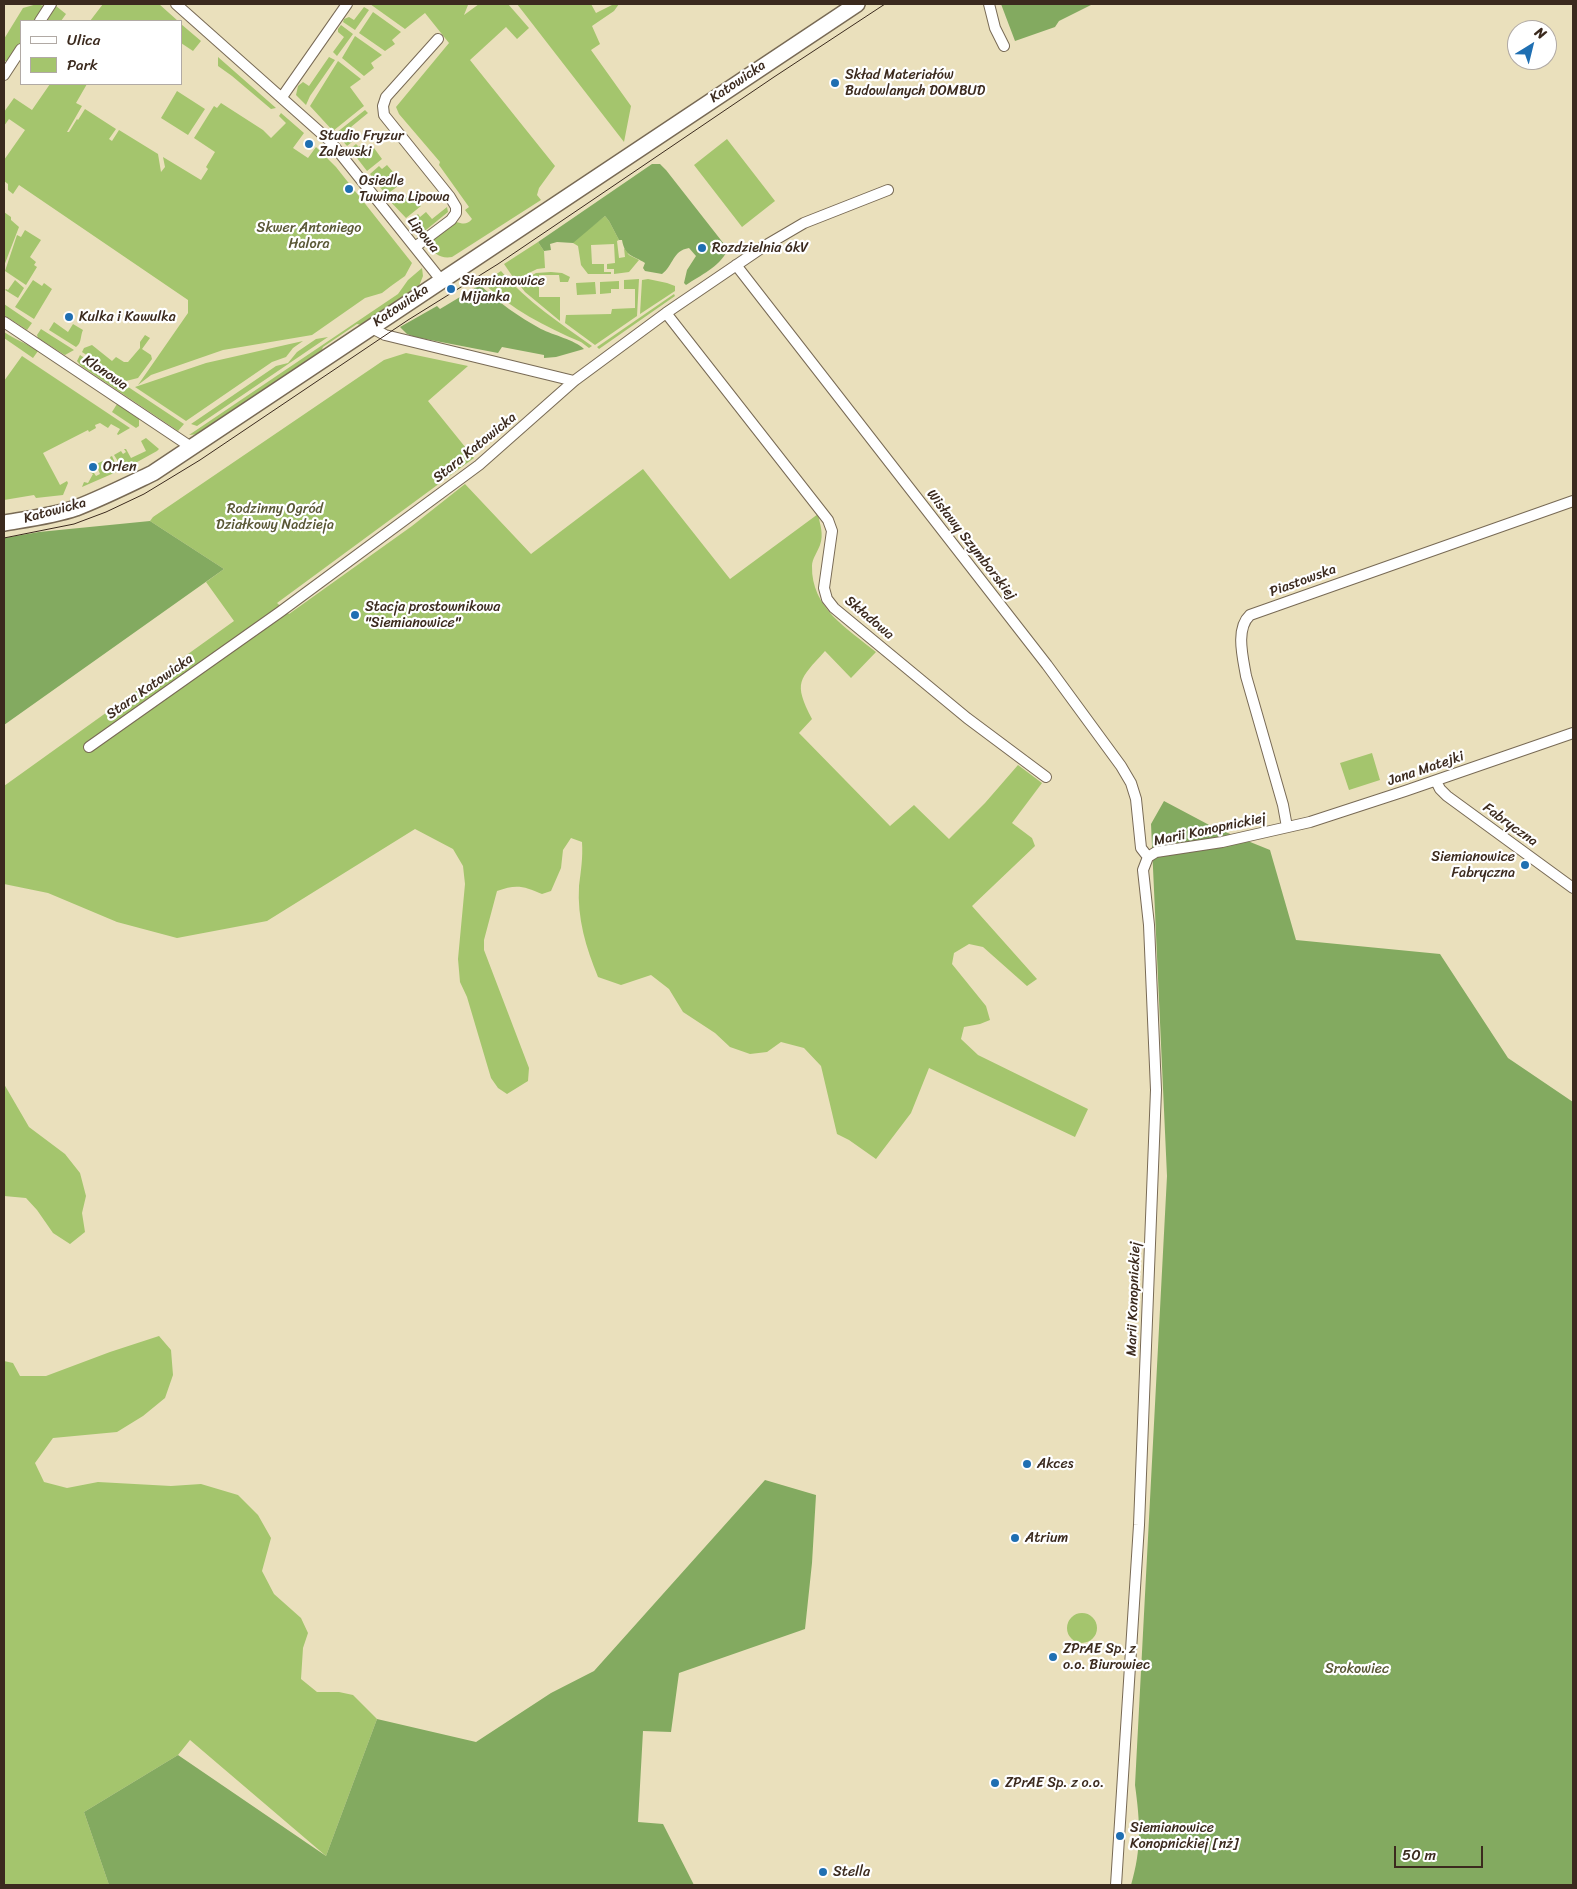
<!DOCTYPE html>
<meta charset="utf-8">
<style>
body{margin:0}
#map{position:relative;width:1577px;height:1889px;overflow:hidden;background:#eae0bc;font-family:Sriracha,sans-serif}
canvas{display:block}
.frame{position:absolute;inset:0;border:5px solid #3b2a1e;pointer-events:none}
.legend{position:absolute;left:20px;top:20px;width:162px;height:65px;box-sizing:border-box;background:#fff;border:1px solid #b1aaa5;margin:0;padding:6px 9px;list-style:none;font-size:15px;color:#3b2a1e}
.legend li{display:flex;align-items:center;gap:10px;height:25px}
.legend b{width:25px;border:1px solid #b1aaa5}
.north{position:absolute;left:1507px;top:20px;width:50px;height:50px;box-sizing:border-box;background:#fff;border:1px solid #b1aaa5;border-radius:50%;rotate:36deg;font-size:14px;font-weight:700;line-height:20px;text-align:center;color:#3b2a1e}
.north::after{content:'';display:block;margin:auto;width:18px;height:22px;background:#1f6fb2;clip-path:polygon(50% 0,100% 100%,50% 72%,0 100%)}
.scale{position:absolute;left:1394px;top:1846px;width:89px;height:22px;box-sizing:border-box;border:2px solid #3b2a1e;border-top:0;padding-left:6px;font-size:15px;line-height:18px;white-space:nowrap;color:#3b2a1e;-webkit-text-stroke:4px #fff;paint-order:stroke}
</style>
<div id="map">
<canvas width="1577" height="1889"></canvas>
<div class="frame"></div>
<ul class="legend">
<li><b style="height:6px;background:#fff"></b>Ulica</li>
<li><b style="height:14px;background:#a4c56d"></b>Park</li>
</ul>
<div class="north">N</div>
<div class="scale">50 m</div>
</div>
<script>
const c = document.querySelector('canvas').getContext('2d');
c.lineJoin = 'round';
function fill(path, color) {
  c.fillStyle = color;
  c.fill(path, 'evenodd');
}
function stroke(path, color, width, dash) {
  c.strokeStyle = color;
  c.lineWidth = width;
  c.lineCap = dash ? 'butt' : 'round';
  c.setLineDash(dash || []);
  c.stroke(path);
}
function label(font, color, halo, rows, align = 'center') {
  c.font = font + ' Sriracha,sans-serif';
  c.lineWidth = 4.5;
  c.setLineDash([]);
  c.textBaseline = 'middle';
  c.strokeStyle = halo;
  c.fillStyle = color;
  for (const [text, x, y, turn = 0] of rows) {
    c.save();
    c.translate(x, y);
    c.rotate((+turn || 0) * Math.PI / 180);
    c.textAlign = isNaN(turn) ? turn : align;
    if (halo) c.strokeText(text, 0, 0);
    c.fillText(text, 0, 0);
    c.restore();
  }
}
fill(new Path2D(`
 M37,4l7,2 -7,15h-16v23l-11,17h-6v-22l19,-31z
 M103,4h56l19,17h-88z
 M370,4l98,1 -4,10 15,-11h29l21,24 -12,11 -11,-12 -36,33 85,106 -16,22 -2,7 4,5 -89,57c-11,2 -18,-3 -24,-12l4,-5 24,-18c7,2 11,3 16,-3l-7,-9 4,-3 -30,-42 1,-3 -41,-48 -3,-7 53,-64 -24,-30 -20,16z
 M517,4h74l5,9 18,-9h5l-5,7 -22,15 8,18 -9,6 40,56 -7,36z
 M56,6l10,8 -5,7h-14z
 M364,7l5,3 -14,20 -12,-8 1,-3 5,-2 5,3z
 M373,12l28,20 -9,8 3,4 -10,7 -26,-18z
 M181,24l20,17 -8,10 -12,-8z
 M341,25l12,9 -16,22 -4,-4 11,-15 -6,-5v-3z
 M355,36l27,19 -11,8 3,5 -10,8 -22,-18z
 M218,57l58,51 -5,1 -39,-33 -14,-10z
 M329,57l6,3 -25,36 -4,9 -10,-10 2,-9 5,-4 6,4z
 M338,61l23,18 -11,8 14,19 -31,25 -23,-25z
 M50,84h37l-11,19 6,3 -15,26h2l8,-13 1,1 7,-11 31,20 -7,10 3,2 7,-11 39,24 3,18 4,-5 -2,-10 38,23 7,-11 -2,-2 9,-15 -21,-14 20,-32 3,2 4,-5 42,27 8,8 15,-15 -7,-7 2,-3 23,20 -11,15 15,10 8,-11 20,20 76,96 -7,13 -14,10 -9,7 -17,5 -53,37 -89,15 -72,25 -13,10 50,-72v-13l-169,-115 -6,9 -5,-4v-6l-4,-3v-21l21,-30 -16,-11 -5,7v-14l10,-14 18,12z
 M177,91l28,18 -17,26 -27,-17z
 M365,110l3,3 -17,14 7,10 -11,9 -11,-13z
 M727,139l48,62 -33,26 -48,-62z
 M363,143l7,8 4,-3 8,11 -15,12 -17,-22 6,-5 3,3z
 M387,165l6,7 -4,3 9,11 -12,9 -16,-21 9,-8 3,3z
 M403,192l5,7 5,-4 8,11 -15,12 -18,-19 6,-5 3,3z
 M447,207l1,5 -27,22h-4l-9,-12 10,-8 2,3 6,-5 6,7z
 M4,212l7,5v3l8,7 -15,39z
 M605,216l4,5 10,19 -2,1 2,17 6,-1 -1,-9 5,7 10,5 -10,12 -15,2v-5h-7v-5l8,-1 -1,-19 -23,1 1,19h12v8h7v2h-23l-7,-9 -3,-19 -5,-3v-2z
 M25,230l16,10 -11,17 6,5 -2,3 3,2 -11,18 -21,-14 12,-36 4,2z
 M538,242l6,9 1,17 -8,1 -22,11 -11,-16z
 M422,268l1,8 -4,10 -58,39 -4,-1 -34,23 -2,5 -121,82 -11,1 209,-141 10,-14z
 M501,271c26,31 59,52 91,75l-3,2 -8,-6c-36,-15 -69,-33 -98,-59z
 M551,272l11,1 8,4 -2,5h-8l-1,-7h-20v22h21v24l-35,-29 -7,-9 18,-10z
 M639,279l-2,37 -42,29 -30,-22 1,-8 45,-1 1,-5 23,-1v-19h-11v-9z
 M648,279l19,4 8,3v5l-35,23 2,-34z
 M15,280l9,8 -6,10 -13,-8 1,-1 2,1z
 M33,280l9,6 2,-3 8,6 -18,30 -19,-12z
 M619,281v8h-8v4l-11,1v-12z
 M595,282l1,12 -19,1 -1,-12z
 M674,294l1,2 -76,53 -2,-2z
 M4,304l28,19 -5,7 -23,-15z
 M54,322l14,10 5,-8 10,6c-3,6 -1,13 -7,17l-27,-17z
 M41,329l33,21 -9,5 -2,-1 -25,-16 -1,-3z
 M4,332c12,8 22,11 34,19l-5,7 -29,-20z
 M145,335l5,3 -8,11 9,6 1,4 -14,19 -12,3 -44,-29 2,-4 8,-3 20,16 4,-4 8,5h4l12,-14v-6z
 M328,337l-131,89 -6,-2 85,-58 12,-3 9,-11 19,-13z
 M303,341l-10,7 -7,9 -14,5 -86,59 -51,-34 71,-24z
 M406,353l62,13 -40,35 46,57 -197,145 12,11 123,-88 53,-42 66,70 112,-85 87,110 88,-65c2,11 6,20 2,31 -2,6 -8,14 -8,21 -1,42 36,63 64,86l-25,26 -26,-27c-26,29 -32,31 -13,68l-13,14 91,93 24,-21 35,34 36,-36 33,-38 24,18 -30,40 20,15 3,8 -63,60 65,73 -10,7 -44,-39 -14,-3 -15,9 -2,11 34,42 4,14 -10,4 -16,3 -3,12 17,16 110,54 -13,28 -146,-69 -18,45 -35,46 -27,-19 -12,-6 -16,-68 -17,-18 -23,-6 -14,10 -17,2 -20,-7 -15,-14 -32,-21 -14,-23 -18,-14 -30,10 -23,-8c-12,-29 -21,-59 -19,-91 2,-16 4,-28 3,-44l-11,-4 -8,12 -2,18 -10,23 -9,3c-18,-8 -26,-10 -45,-3l-13,49v10l45,118 -1,13 -21,13 -9,-6 -7,-10 -24,-81 -7,-15 -2,-23 7,-75 -2,-18 -10,-17 -38,-20 -148,92 -90,17 -60,-16 -69,-29 -44,-9v-98l230,-165 -28,-39 18,-13 -74,-48 3,-4 231,-157z
 M80,355l104,69 -6,7 -97,-65 -4,-5z
 M22,356l108,72 -12,7 -1,-1 3,-5 -9,-5 -3,4 -8,-5 -5,2 1,3 -7,4 -1,-2 -45,23 17,32 7,-4 1,2 -5,12 -27,3 -2,-3 -30,5v-119z
 M117,404l22,15v7l-3,2 -24,-16z
 M146,438l13,11 -2,2 -27,15 -48,21 2,-5 4,1 5,-9 -3,-2v-3l2,1 4,6 4,-2 -4,-10 7,-3 2,5 7,-3 -2,-6 2,-1 6,13 3,-3 -7,-11 7,-4 2,3 3,-2 -2,-3h2l5,9 15,-7 -5,-10z
 M1372,753l8,27 -31,10 -9,-27z
 M4,1084l25,43 36,27 15,19 6,23 -4,17 3,19 -15,12 -17,-11 -16,-23 -11,-12 -22,-2z
 M159,1336l12,14 2,25 -8,23 -22,18 -26,16 -64,6 -18,25 9,19 23,6 31,-6 73,4 30,-2 37,11 20,20 13,23 -9,33 12,23 27,24 7,15 -5,15 -2,31 16,13h22l14,3 24,24 -51,137 -136,-116 -12,15 -94,57 25,73h-105v-524l9,2 7,13h26l64,-24z
 M1067 1628a15 15 0 1 1 30 0a15 15 0 1 1-30 0Z`), '#a4c56d');
fill(new Path2D(`
 M1001,4h90v1l-32,16 -4,6 -40,14z
 M652,164h8l6,6 58,74 3,7c-8,16 -26,24 -41,34l-2,-2 3,-13 9,-14 -7,-8c-17,3 -15,17 -27,26l-17,-3 -2,-3 2,-5c-12,-8 -20,-6 -23,-23h-3l-10,-19 -4,-5 -32,27 -16,-1 -7,2 1,6 -7,1 -6,-9z
 M480,285c18,17 39,32 61,44 12,6 34,11 43,20l-28,8 -12,1v-3l-42,-8 -4,6 -83,-16 -8,-3 -7,-7 37,-21 3,3z
 M150,521l74,48 -220,156v-187l35,-6z
 M1164,801l49,26 57,23 26,90 144,14 68,104 65,44v783h-442c11,-37 9,-63 4,-100l32,-609 -16,-352z
 M765,1480l51,15 -4,68 -7,66 -126,44 -8,59 -28,-1 -5,91 25,2 31,61h-585l-25,-73 94,-57 148,101 51,-137 99,23 75,-49 43,-22z`), '#83aa60');
const minor = new Path2D(`
 M176,4l154,137 111,139
 M989,4l6,24 9,18
 M40,21l11,-17
 M4,75l17,-26
 M282,97l65,-93
 M415,247l36,-27 5,-7v-6l-6,-10 -66,-82 -1,-9 3,-9 52,-58
 M736,265l311,400 74,101 10,17 5,16 5,49 7,9
 M666,313l162,207 4,11 -8,57 3,11 7,9 133,110 79,59
 M4,322l187,125
 M370,327l15,8 189,46
 M89,747l191,-135 199,-147 95,-84 92,-68 97,-66 41,-24 84,-33
 M1436,781l4,8 7,7 126,92
 M1287,827l-4,-22 -37,-129c-3,-18 -11,-47 4,-61l323,-114
 M1116,1885l23,-360 17,-435 -7,-165 -6,-55 5,-13 8,-5 66,-10 88,-20 95,-31 168,-58`);
const secondary = new Path2D(`
 M4,523c24,-4 49,-7 72,-15 26,-10 52,-23 77,-35l704,-469`);
stroke(minor, '#786a55', 12);
stroke(secondary, '#786a55', 18);
stroke(minor, '#fff', 10);
stroke(secondary, '#fff', 15);
stroke(new Path2D(`
 M4,538l70,-14 32,-12 38,-18 56,-34 208,-140 90,-56 276,-187 111,-73`), '#3b2a1e', 1);
for (const [x, y, r, color] of [
 [835,83,5,"#1f6fb2"],
 [309,144,5,"#1f6fb2"],
 [349,189,5,"#1f6fb2"],
 [702,248,5,"#1f6fb2"],
 [451,289,5,"#1f6fb2"],
 [69,317,5,"#1f6fb2"],
 [93,467,5,"#1f6fb2"],
 [355,615,5,"#1f6fb2"],
 [1525,865,5,"#1f6fb2"],
 [1027,1464,5,"#1f6fb2"],
 [1015,1538,5,"#1f6fb2"],
 [1053,1657,5,"#1f6fb2"],
 [995,1783,5,"#1f6fb2"],
 [1120,1836,5,"#1f6fb2"],
 [823,1872,5,"#1f6fb2"]
]) {
  const dot = new Path2D();
  dot.arc(x, y, r, 0, 2 * Math.PI);
  c.fillStyle = color;
  c.fill(dot);
  stroke(dot, '#fff', 2);
}
label('14px', '#3b2a1e', '#fff', [
 ["Skład Materiałów",845,75],
 ["Budowlanych DOMBUD",845,91],
 ["Studio Fryzur",319,136],
 ["Zalewski",319,152],
 ["Osiedle",359,181],
 ["Tuwima Lipowa",359,197],
 ["Rozdzielnia 6kV",712,248],
 ["Siemianowice",461,281],
 ["Mijanka",461,297],
 ["Kulka i Kawulka",79,317],
 ["Orlen",103,467],
 ["Stacja prostownikowa",365,607],
 ["\"Siemianowice\"",365,623],
 ["Siemianowice",1515,857,"right"],
 ["Fabryczna",1515,873,"right"],
 ["Akces",1037,1464],
 ["Atrium",1025,1538],
 ["ZPrAE Sp. z",1063,1649],
 ["o.o. Biurowiec",1063,1665],
 ["ZPrAE Sp. z o.o.",1005,1783],
 ["Siemianowice",1130,1828],
 ["Konopnickiej [nż]",1130,1844],
 ["Stella",833,1872]
], 'left');
label('14px', '#3b2a1e', '#fff', [
 ["Katowicka",738,82,-34],
 ["Lipowa",423,235,51],
 ["Katowicka",401,306,-34],
 ["Klonowa",105,373,34],
 ["Stara Katowicka",475,448,-39],
 ["Katowicka",55,511,-15],
 ["Wisławy Szymborskiej",971,545,52],
 ["Piastowska",1303,581,-20],
 ["Składowa",869,618,40],
 ["Stara Katowicka",150,687,-35],
 ["Jana Matejki",1426,769,-19],
 ["Fabryczna",1510,825,36],
 ["Marii Konopnickiej",1210,830,-12],
 ["Marii Konopnickiej",1134,1299,-88]
]);
label('14px', '#5a5836', '#fff', [
 ["Skwer Antoniego",309,228],
 ["Halora",309,244],
 ["Rodzinny Ogród",275,509],
 ["Działkowy Nadzieja",275,525],
 ["Srokowiec",1357,1669]
]);
</script>
